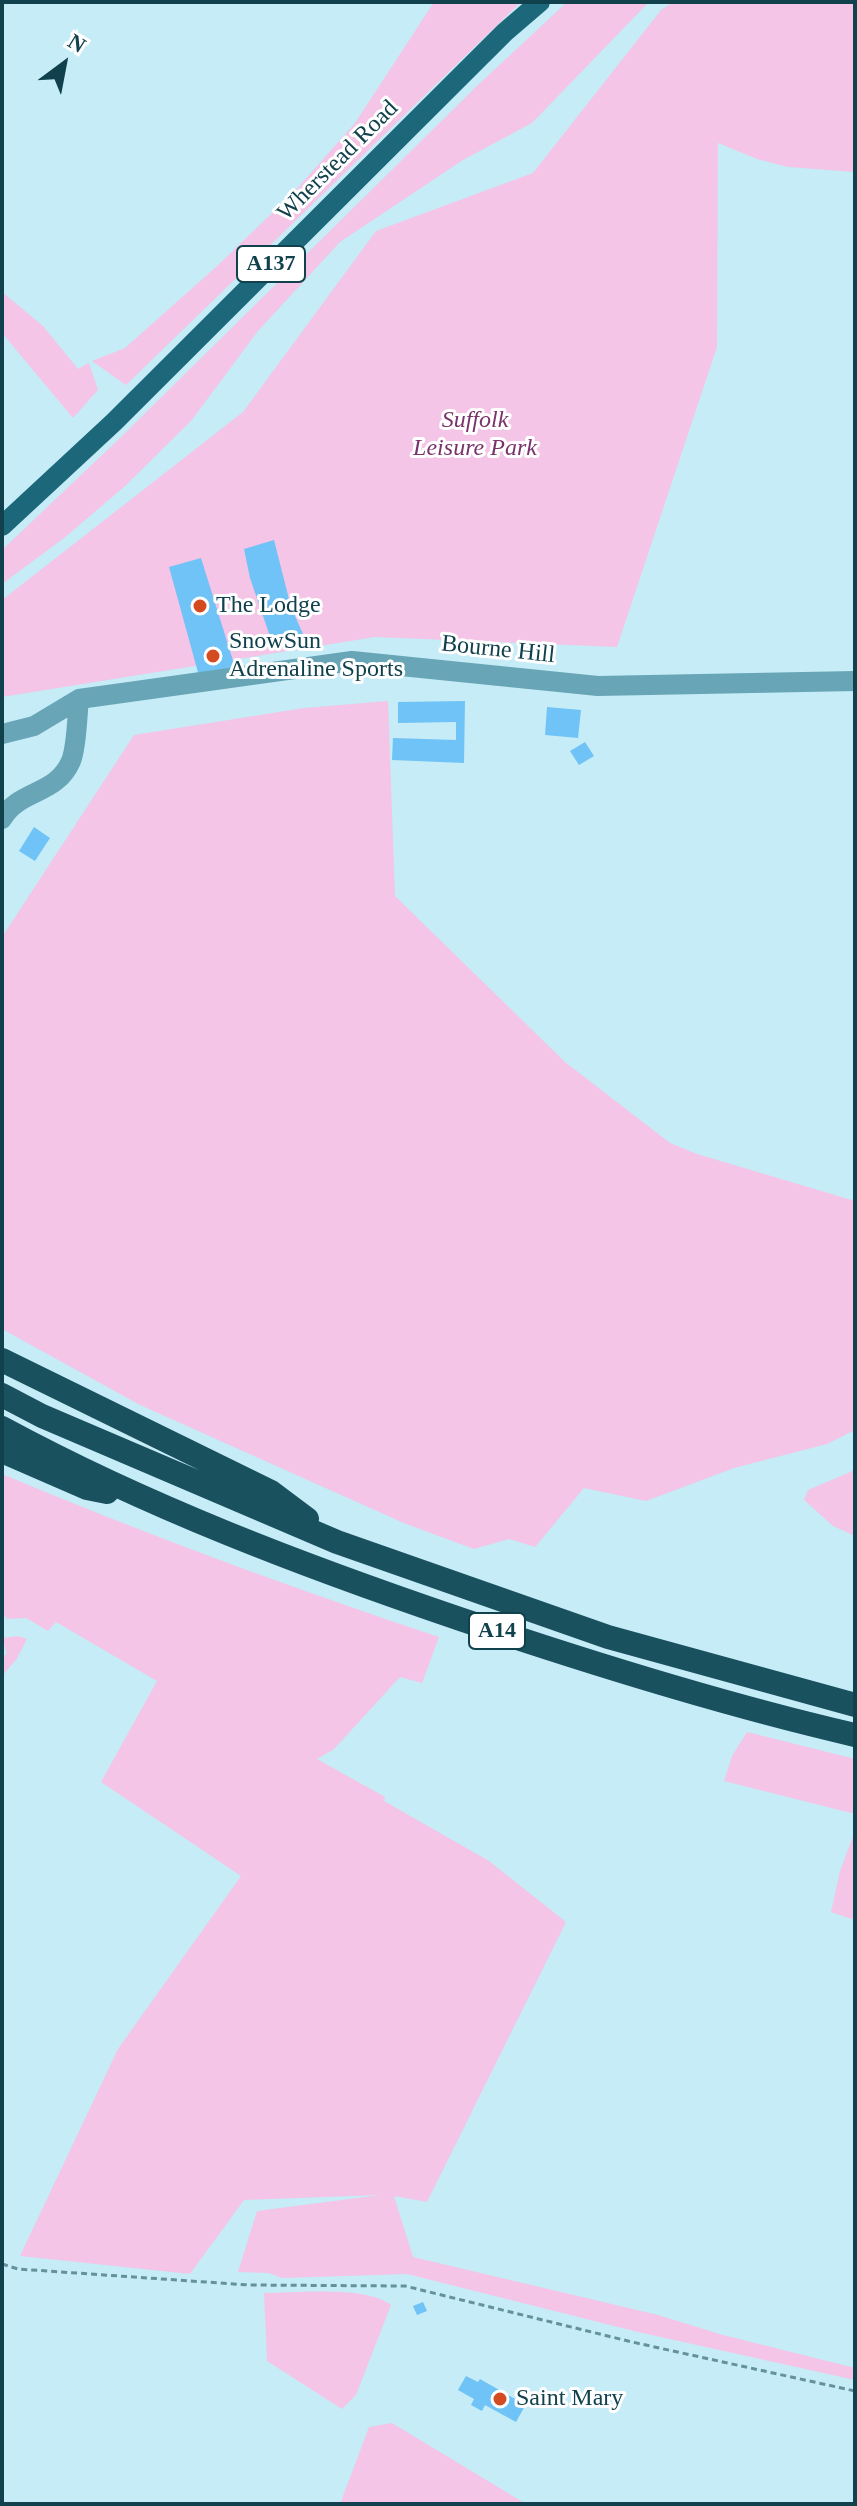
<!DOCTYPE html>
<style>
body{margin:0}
#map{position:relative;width:857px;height:2506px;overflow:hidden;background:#c5ecf7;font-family:Georgia,serif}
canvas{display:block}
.frame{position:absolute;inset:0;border:4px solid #10414d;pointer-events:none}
.north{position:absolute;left:24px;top:24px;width:80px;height:80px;-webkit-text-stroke:6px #fff;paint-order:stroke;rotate:32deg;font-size:22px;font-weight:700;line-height:32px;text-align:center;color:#10414d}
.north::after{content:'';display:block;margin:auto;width:28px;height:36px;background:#10414d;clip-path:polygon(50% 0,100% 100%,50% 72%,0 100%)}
</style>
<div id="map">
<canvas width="857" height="2506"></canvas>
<div class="frame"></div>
<div class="north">N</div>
</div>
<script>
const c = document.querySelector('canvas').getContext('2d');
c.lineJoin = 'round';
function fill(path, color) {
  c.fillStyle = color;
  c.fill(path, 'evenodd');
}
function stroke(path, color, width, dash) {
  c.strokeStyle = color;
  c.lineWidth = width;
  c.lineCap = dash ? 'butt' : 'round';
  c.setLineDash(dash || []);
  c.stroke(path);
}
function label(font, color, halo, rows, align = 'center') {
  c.font = font + ' Georgia,serif';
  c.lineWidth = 6;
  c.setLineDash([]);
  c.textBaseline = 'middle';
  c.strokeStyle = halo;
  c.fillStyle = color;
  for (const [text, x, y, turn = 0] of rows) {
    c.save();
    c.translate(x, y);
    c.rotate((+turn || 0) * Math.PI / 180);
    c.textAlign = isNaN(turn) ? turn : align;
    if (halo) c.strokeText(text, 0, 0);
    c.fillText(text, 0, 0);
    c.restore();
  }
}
fill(new Path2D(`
 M434,2h87l-395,383 -34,-24 33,-13 91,-81 78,-75 61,-69z
 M567,2h82l-117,121 -69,37 -123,82 -82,89 -67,90 -67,66 -60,51 -62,46v-34l119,-113 358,-353z
 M673,2h182v170l-67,-5 -31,-8 -39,-16 -1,204 -100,300 -242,-10 -373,60v-97l241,-188 133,-181 157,-58 128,-163z
 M2,292l41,34 35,43 11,-6 9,27 -25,28 -71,-85z
 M388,701l7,195 170,166 105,81 27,11 158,47v229l-28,14 -93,24 -88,33 -62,-13 -49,59 -26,-8 -35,10 -68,-25 -266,-119 -138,-76v-392l132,-202 170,-27z
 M855,1470v66l-22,-10 -29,-26 4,-10z
 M2,1474c143,60 290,114 437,163l-17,46 -22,-6 -66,72 -17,10 68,38 -1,4 105,60 77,61 -139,280 -33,-6 19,61 245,58 65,20 132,33v12l-217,-48 -231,-58 -125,4 -13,-5 -31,-1 19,-61 123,-16 -136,5 -54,74 -170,-18 98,-207 123,-173 -140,-94 56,-101 -101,-59 -8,9 -22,-13 -19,1 -5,-7z
 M18,1636l9,3 -11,21 -14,16v-19l5,-3 -5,-16z
 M747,1732l108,27v55l-131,-33 8,-25z
 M855,1831v89l-24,-8 9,-41z
 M264,2293c32,0 102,-8 127,12l-35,90 -14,14 -75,-48z
 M392,2423l134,81h-186l29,-77z`), '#f4c5e6');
fill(new Path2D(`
 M274,540l17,67 12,27 -30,11 -23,-67 -6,-29z
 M201,558l34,109 -36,9 -30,-109z
 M465,701l-1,62 -72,-3 1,-22 63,2v-18l-58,1v-21z
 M547,707l34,3 -3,28 -33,-3z
 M585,742l9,14 -15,9 -9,-14z
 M34,827l16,11 -15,23 -16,-10z
 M423,2302l4,9 -10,4 -4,-9z
 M466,2376l12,6 2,-3 35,20 3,-6 8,5 -3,5 3,1 -10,18 -31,-17 -3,6 -11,-6 3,-6 -16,-9z`), '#70c3f6');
stroke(new Path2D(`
 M2,2264l16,5 231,16 156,1 227,56 223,49`), '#65919d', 3, [6, 4]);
stroke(new Path2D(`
 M2,734l32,-8 45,-27 273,-38 246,25 257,-5
 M2,819c17,-30 54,-23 69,-58 6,-15 6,-45 8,-62`), '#68a5b6', 20);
stroke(new Path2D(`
 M2,526l112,-104 391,-390 35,-30`), '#1c687a', 20);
stroke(new Path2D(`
 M2,1360l269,132 36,27
 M2,1395l40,21 295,126 271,95 247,68
 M2,1428c146,79 302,138 458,191 130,44 261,85 395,116
 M2,1451l85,37 20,4`), '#1a515e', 24);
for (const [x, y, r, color] of [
 [200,606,8,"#d34b1e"],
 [213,656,8,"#d34b1e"],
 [500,2399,8,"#d34b1e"]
]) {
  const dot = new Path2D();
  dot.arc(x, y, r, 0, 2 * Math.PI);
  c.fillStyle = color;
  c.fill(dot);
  stroke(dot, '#fff', 3);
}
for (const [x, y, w] of [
 [271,264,68],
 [497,1631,56]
]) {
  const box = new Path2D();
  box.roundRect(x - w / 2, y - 18, w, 36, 6);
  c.fillStyle = '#fff';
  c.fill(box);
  stroke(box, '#10414d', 2);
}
label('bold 22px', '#10414d', null, [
 ["A137",271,264],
 ["A14",497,1631]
]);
label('24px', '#10414d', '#fff', [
 ["Wherstead Road",338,161,-45],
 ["Bourne Hill",498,650,6]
]);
label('italic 24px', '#793369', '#fff', [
 ["Suffolk",475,421],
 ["Leisure Park",475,449]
]);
label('24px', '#10414d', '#fff', [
 ["The Lodge",216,606],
 ["SnowSun",229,642],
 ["Adrenaline Sports",229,670],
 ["Saint Mary",516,2399]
], 'left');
</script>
